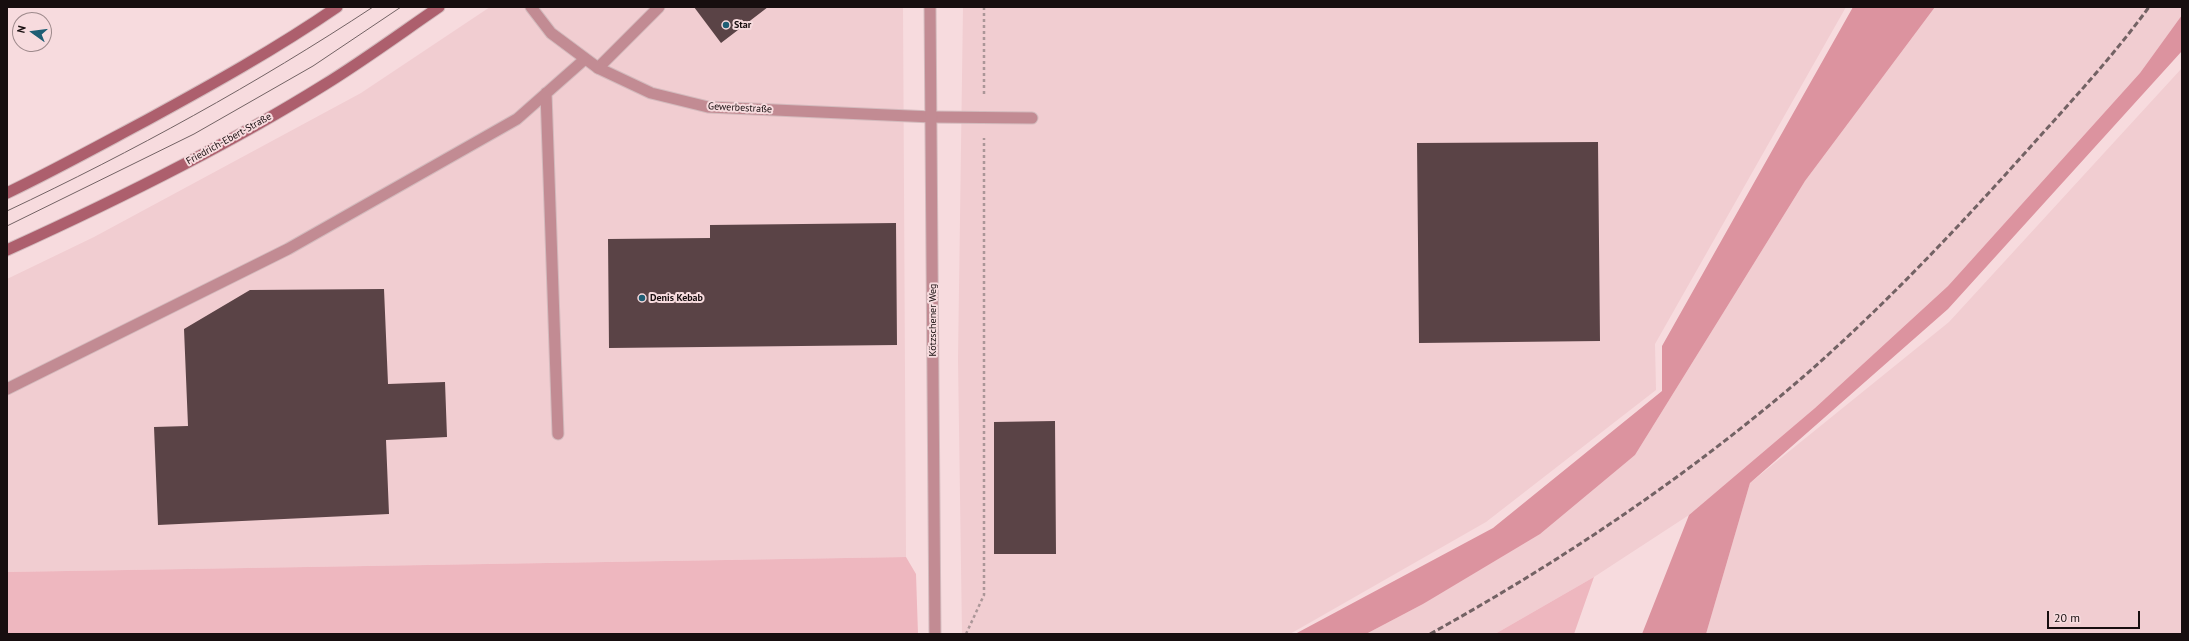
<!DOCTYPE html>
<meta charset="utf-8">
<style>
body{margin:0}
#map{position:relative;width:2189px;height:641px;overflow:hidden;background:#f7dbde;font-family:"PT Sans",sans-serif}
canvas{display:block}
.frame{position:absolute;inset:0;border:8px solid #170e0f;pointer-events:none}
.north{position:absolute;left:12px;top:12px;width:40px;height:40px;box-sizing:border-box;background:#f7dbde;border:1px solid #9d898b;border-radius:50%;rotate:284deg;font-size:11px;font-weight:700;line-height:16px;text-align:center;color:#170e0f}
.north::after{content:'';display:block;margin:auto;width:14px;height:18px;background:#1f5e74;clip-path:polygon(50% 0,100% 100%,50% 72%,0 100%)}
.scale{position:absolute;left:2047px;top:611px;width:93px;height:18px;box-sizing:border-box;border:2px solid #170e0f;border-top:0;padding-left:5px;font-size:12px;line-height:14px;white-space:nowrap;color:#170e0f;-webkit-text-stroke:3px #f7dbde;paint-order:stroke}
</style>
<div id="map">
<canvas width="2189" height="641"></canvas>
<div class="frame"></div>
<div class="north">N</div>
<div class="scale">20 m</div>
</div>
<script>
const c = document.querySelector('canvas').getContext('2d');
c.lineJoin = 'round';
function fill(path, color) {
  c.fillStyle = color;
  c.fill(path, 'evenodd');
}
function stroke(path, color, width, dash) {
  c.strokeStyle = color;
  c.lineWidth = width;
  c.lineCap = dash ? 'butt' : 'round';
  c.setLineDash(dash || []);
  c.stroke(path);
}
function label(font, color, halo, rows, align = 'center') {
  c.font = font + ' "PT Sans",sans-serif';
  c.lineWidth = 4;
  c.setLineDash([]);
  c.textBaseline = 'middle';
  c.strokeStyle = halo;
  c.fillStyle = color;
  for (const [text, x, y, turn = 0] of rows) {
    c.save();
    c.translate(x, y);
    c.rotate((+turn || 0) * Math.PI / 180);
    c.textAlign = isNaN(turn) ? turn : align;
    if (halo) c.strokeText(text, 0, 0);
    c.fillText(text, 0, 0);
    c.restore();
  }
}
fill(new Path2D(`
 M490,7h413l3,550 -899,15v-293l87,-42 267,-144z
 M963,7h883l-191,337 1,46 -170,132 -196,112h-328l-4,-275z
 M1935,7h247v8l-42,58 -192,213 -133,122 -126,107 -95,62 -99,57h-129l57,-30 212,-149 170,-274z
 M2182,68v566h-476l44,-151 199,-161z`), '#f1cdd1');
fill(new Path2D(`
 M906,557l10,17 2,60h-911v-62z
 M1594,577l-20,57h-79z`), '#eeb7bf');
fill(new Path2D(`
 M1853,7h82l-130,174 -170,274 -95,79 -117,70 -57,30h-71l198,-106 169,-137v-45z
 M2182,15v36l-234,258 -198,174 -44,151h-64l47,-119 126,-107 133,-122 192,-213z`), '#dc939f');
fill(new Path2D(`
 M694,7h74l-47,36z
 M1598,142l2,199 -181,2 -2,-200z
 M896,223l1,122 -288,3 -1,-109 102,-1v-13z
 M384,289l4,95 57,-2 2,55 -61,3 3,74 -231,11 -4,-98 34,-1 -4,-97 66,-39z
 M1055,421l1,133h-62v-132z`), '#5a4346');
const service = new Path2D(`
 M598,68l61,-61
 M546,93l12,341
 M932,117l100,1
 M7,389l281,-140 229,-130 68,-60`);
const minor = new Path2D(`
 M531,7l20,26 47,35 53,25 57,14 224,10`);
const tertiary = new Path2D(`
 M930,7l5,627`);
const secondary = new Path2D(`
 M7,193c48,-23 93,-48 140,-73 64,-35 129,-71 190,-113
 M7,250c108,-49 216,-102 317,-165 39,-24 77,-52 115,-78`);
stroke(service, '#d3babd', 13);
stroke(minor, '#d3babd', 13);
stroke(tertiary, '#d3babd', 13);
stroke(secondary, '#d3babd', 13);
stroke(new Path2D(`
 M984,7v88
 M966,634l18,-39v-457`), '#ab9698', 2.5, [3, 3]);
stroke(service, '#c28b93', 11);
stroke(minor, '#c28b93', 11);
stroke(tertiary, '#c28b93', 11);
stroke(secondary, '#ad5f6d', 11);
stroke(new Path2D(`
 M7,211c127,-60 249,-127 366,-204
 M7,226l187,-92 119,-68 88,-59`), '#736264', 1);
stroke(new Path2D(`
 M1430,634c132,-73 259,-159 373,-257 79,-69 151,-145 221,-223 43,-48 87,-95 125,-147`), '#736264', 3, [6, 3]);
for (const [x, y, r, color] of [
 [726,25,4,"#1f5e74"],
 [642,298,4,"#1f5e74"]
]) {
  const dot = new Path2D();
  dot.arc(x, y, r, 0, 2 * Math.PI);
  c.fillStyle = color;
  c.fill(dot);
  stroke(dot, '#f7dbde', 1.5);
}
label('bold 10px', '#170e0f', '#f7dbde', [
 ["Star",734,25],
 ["Denis Kebab",650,298]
], 'left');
label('10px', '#170e0f', '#f7dbde', [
 ["Gewerbestraße",740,108,3],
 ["Friedrich-Ebert-Straße",229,139,-29],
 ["Kötzschener Weg",933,320,-90]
]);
</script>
